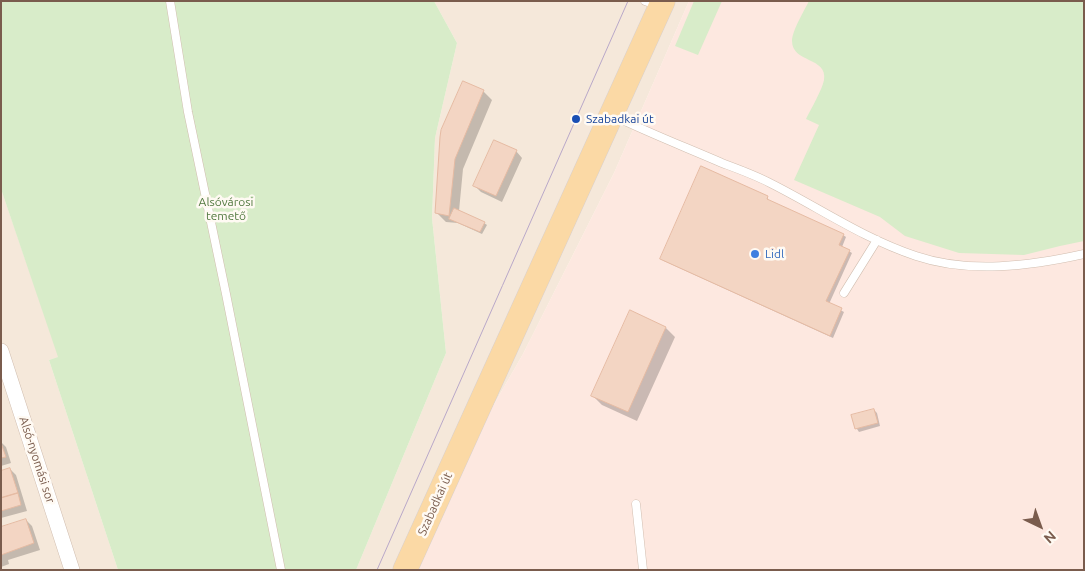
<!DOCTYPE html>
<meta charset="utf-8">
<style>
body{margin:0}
#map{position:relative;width:1085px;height:571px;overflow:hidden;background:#fdf6ec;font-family:Ubuntu,sans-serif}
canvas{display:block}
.frame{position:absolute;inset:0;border:2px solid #7a5c4d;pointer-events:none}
.north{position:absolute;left:1015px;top:501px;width:50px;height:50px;-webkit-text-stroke:4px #fffaf3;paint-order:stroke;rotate:138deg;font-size:14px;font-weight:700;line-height:20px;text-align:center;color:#7a5c4d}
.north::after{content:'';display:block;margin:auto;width:18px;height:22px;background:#7a5c4d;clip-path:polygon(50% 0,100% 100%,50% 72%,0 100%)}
</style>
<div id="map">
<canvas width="1085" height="571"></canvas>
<div class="frame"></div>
<div class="north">N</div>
</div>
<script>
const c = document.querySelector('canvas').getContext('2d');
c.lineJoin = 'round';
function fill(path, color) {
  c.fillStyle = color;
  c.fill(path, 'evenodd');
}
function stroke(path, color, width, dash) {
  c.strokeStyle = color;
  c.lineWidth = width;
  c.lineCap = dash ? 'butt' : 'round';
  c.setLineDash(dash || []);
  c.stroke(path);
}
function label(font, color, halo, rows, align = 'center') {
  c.font = font + ' Ubuntu,sans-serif';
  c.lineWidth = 5;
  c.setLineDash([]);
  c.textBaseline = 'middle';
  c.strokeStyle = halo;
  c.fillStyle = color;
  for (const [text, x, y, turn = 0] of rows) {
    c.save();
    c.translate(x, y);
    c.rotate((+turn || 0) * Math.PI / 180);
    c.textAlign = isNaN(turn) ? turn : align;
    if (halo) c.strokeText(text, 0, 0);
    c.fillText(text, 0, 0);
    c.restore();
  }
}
fill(new Path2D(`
 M434,1h255l-75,172 -91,181 -38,66 -68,150h-61l90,-217 -14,-135 3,-80 22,-95z
 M1,189l58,168 -10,3 69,210h-117z`), '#f5e8da');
fill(new Path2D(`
 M689,1h395v569h-667l68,-150 38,-66 91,-181z`), '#fde8e0');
fill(new Path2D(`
 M1,1h433l23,42 -22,95 -3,80 14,135 -90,217h-238l-69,-210 9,-3 -57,-168z
 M694,1h28l-24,54 -23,-9z
 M809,1h275v240l-24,5 -36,9 -65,-2 -54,-17 -25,-19 -86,-37 25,-55 -13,-6c5,-10 16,-29 18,-39 4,-23 -32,-17 -32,-39 0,-10 12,-30 17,-40z`), '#d8ecc9');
fill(new Path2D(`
 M483,91l9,9 -29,69 -4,42 25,12 3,2 -5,9 -24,-11 -12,-1 -9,-9 6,-82z
 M516,151l6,7 -20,44 -21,-10 -6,-6z
 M767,197l2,4 74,34 3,2 -4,10 10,6 -23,51 15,8 -11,26 -169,-77 -3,-2z
 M666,328l9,9 -38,84 -35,-16 -9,-9z
 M874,410l3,3 3,13 -21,6 -2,-3 -4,-13z
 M1,442l5,5 5,16 -10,3z
 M10,469l6,6 11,36 -26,7v-46z
 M26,520l6,6 8,24 -32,10 1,4 -8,3v-39z`), '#0003');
const building = new Path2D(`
 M463,81l21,9 -29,69 -6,57 -14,-3 5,-76 1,-7z
 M494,140l23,10 -21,46 -23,-10z
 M701,166l67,30 -1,3 77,35 -5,11 11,5 -24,51 16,7 -12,28 -170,-77z
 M454,208l31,14 -5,10 -31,-13z
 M630,310l36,17 -38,85 -37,-16z
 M874,409l4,14 -23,6 -4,-14z
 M1,443l5,14 -5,1z
 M10,468l8,25 -17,5v-27z
 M18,493l3,12 -20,6v-13z
 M26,519l8,24 -33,12v-28z`);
fill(building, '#f3d5c3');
stroke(building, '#e6bba3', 1);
const lane = new Path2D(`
 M170,1l18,111 38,182 55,276
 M645,1l14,5
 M614,116c35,17 71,31 108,47 16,6 33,12 48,20 48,24 94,56 146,73 53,18 114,10 168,-2
 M844,293l33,-53
 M636,504l7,66`);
const street = new Path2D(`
 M1,351l71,219`);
const primary = new Path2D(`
 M405,570l258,-569`);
stroke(lane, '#d1beb0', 9);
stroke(street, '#d1beb0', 16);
stroke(primary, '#dad1cd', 25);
stroke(lane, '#fff', 8);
stroke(street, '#fff', 15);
stroke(primary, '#fbd9a5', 24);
stroke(new Path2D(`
 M377,570l251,-569`), '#b9a8c9', 1);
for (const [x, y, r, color] of [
 [576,119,5,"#1a4fb4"],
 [755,254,5,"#3f7fe0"]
]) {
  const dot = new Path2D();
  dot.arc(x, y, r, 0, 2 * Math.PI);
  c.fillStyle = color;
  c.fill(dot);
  stroke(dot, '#fffaf3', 2);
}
label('12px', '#164399', '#fffaf3', [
 ["Szabadkai út",586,119]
], 'left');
label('12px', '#537a41', '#fffaf3', [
 ["Alsóvárosi",226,202],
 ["temető",226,216]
]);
label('12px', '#366cbe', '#fffaf3', [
 ["Lidl",765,254]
], 'left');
label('12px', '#7a5c4d', '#fffaf3', [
 ["Alsó-nyomási sor",37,460,72],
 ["Szabadkai út",435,504,-66]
]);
</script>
